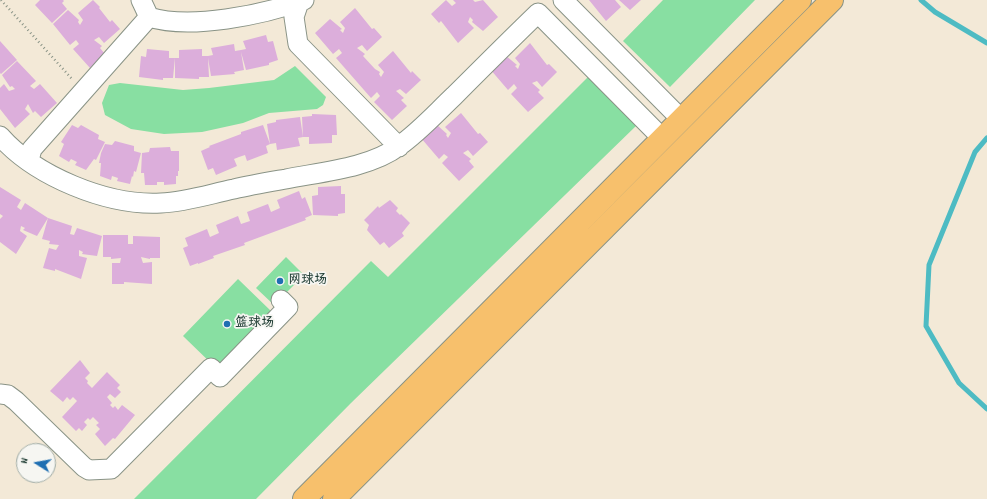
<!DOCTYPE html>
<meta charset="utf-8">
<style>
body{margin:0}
#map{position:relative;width:987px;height:499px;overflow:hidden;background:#f3e9d7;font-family:Dekko,sans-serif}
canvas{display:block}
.north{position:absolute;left:16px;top:443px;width:40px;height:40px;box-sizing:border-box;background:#f6f6f2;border:1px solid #a0aca6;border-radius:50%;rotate:281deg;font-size:11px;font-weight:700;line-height:16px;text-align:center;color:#1f3d34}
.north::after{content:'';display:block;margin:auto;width:14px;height:18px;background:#1f6fb2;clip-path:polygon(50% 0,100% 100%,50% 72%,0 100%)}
</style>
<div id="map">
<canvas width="987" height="499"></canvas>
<div class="north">N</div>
</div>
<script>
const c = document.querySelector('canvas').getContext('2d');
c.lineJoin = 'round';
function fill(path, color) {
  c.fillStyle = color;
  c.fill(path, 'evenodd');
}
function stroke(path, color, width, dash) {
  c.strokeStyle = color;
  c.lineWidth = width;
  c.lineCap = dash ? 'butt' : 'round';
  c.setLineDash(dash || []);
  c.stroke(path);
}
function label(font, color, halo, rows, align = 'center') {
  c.font = font + ' Dekko,"LXGW WenKai TC",sans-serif';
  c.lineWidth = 3.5;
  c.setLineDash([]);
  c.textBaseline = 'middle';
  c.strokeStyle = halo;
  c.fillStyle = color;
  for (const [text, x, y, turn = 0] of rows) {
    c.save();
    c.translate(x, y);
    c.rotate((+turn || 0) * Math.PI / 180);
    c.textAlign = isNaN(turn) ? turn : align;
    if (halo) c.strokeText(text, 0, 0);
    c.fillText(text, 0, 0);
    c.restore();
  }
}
fill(new Path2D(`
 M663,0h92l-85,87 -47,-46z
 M295,66l31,31 -3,8 -6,4 -48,4 -26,10 -41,9 -38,2 -33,-5 -26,-14 -3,-12 7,-18 11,-2 63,7 26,-2 65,-8z
 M589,76l48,49 -286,278 -95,96h-122l237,-238 17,16z
 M286,257l18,18 -30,30 -18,-17z
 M238,279l34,33 -55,57 -34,-33z`), '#88dfa2');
stroke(new Path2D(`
 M921,0l14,12 52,31
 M987,138l-12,14 -46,113 -3,61 33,57 28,26`), '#4dbbc3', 5);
fill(new Path2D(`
 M40,0h23l1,1 -2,2 5,6 -15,14 -17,-18z
 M93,0l7,7 -1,1 11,14 2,-2 8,9 -16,14 -5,-6 -5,3 8,6 -2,2 5,6 -15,14 -17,-19 6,-5 -3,-4 -6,5 -17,-21 15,-14 11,10 -1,2 2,3 3,-5 -5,-7z
 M446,0l6,6 4,-3 -3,-3h20l2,2 8,-2 15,17 -15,14 -11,-9 1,-2 -3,-3 -2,5 6,6 -16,15 -17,-22 -2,2 -8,-9z
 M589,0h26l6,7 -15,14z
 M619,0h22l-11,10z
 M355,8l17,21 2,-1 8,9 -15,14 -5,-6 -5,3 8,6 -2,2 12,13 5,3 -1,2 2,3 3,-5 -6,-7 15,-14 18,22 1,-2 9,9 -15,14 -6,-5 -4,2 8,7 -3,2 6,6 -15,14 -18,-18 6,-6 -3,-4 -6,6 -35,-40 6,-5 -3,-4 -6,5 -18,-21 15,-14 12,10 -2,1 3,3 2,-5 -5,-6z
 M266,35l2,7 5,-1 5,19 -9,3v2l-23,5 -5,-18 3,18 -10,2 1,2 -24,2 -3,-18 1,19h-10v2l-24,-1v-20h4v-8l23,-1v7h6l5,-1 -2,-7 23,-4 1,7 6,-1 5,-1 -3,-8z
 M0,41l17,19 -16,14 -1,-1z
 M530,43l17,22 2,-1 8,8 -15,15 -5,-6 -5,2 8,7 -2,2 6,6 -16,14 -17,-18 6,-6 -3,-4 -6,6 -18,-21 15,-14 12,10 -2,1 3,3 2,-5 -5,-6z
 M147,49l22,2v7h6l-2,20h-10v2l-24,-3 2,-21 5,1z
 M17,61l19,20 -6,5 4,3 6,-5 17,19 -16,14 -6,-6 -2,2 -5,-9 -3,5 5,5 -15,14 -15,-19v-21l4,-4 5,7 6,-2 -3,-3 -2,1 -8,-12z
 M461,113l17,21 2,-1 8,9 -15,14 -5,-6 -5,3 8,6 -2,2 5,6 -15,14 -17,-18 6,-6 -4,-3 -5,5 -18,-21 15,-14 11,10 -1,1 2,3 3,-5 -6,-6z
 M312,114l24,1 1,20h-5v8l-23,1v-7h-6l-1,-20 10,-1z
 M300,117l3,20 -5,1 2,8 -23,4 -1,-7 -6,1 -3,-20 9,-2v-2z
 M72,125l6,3 3,-3 18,10 -1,4 7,3 -9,18 -2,-1 -8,11 -11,-5 2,-3 -6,-3 -2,3 -10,-6 5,-12 -3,-2z
 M263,125l7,19 -4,2 2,7 -21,8 -2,-6 -6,2 -5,2 3,7 -21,9 -3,-7 -5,2 -7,-19 9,-4 -1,-1 32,-12v-2z
 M115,141l19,5v5l7,2 -5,19 -2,-1 -1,6 -1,-1 -2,8 -13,-3 1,-3 -6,-2 -1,4 -11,-4 1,-13h-2l2,-10 4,-9 7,1z
 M170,147l1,4h8v20h-1v5h-2v8l-12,1v-3h-7v3h-12l-1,-12h-3l1,-20 7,-1 1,-4z
 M341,186v8h4v19l-7,1v2l-25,-1 -1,-19 6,-1v-8z
 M0,187l21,13 -4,7 4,3 4,-7 23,15 -11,18 -14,-6 2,-2 -4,-2 -1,5 7,5 -11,18 -16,-12v-23l3,-3 -3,-2z
 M299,191l3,8 3,-2 7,18 -7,3 1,2 -62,23 1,2 -32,11 1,2 -16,6v-1l-8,3 -7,-18 5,-2 -3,-8 22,-9 3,8 9,-4 -3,-8 22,-9 3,8 9,-3 -3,-9 21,-8 3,8 9,-4 -3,-8z
 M390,200l8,8 -2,3 4,4 1,-1 9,9 -8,10 2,3 -15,12 -5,-6 -4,3 -13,-15 2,-5 -5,-5 14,-14 1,2z
 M48,218l24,8 -2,8 4,1 3,-7 25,8 -5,20 -15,-2 1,-2 -4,-2v6l8,2 -6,21 -26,-10v2l-12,-3 6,-20 7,2 3,-5 -10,-1 1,-3 -8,-2z
 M103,235h25v9h5v-8l27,1v21h-10v1l-9,-2 2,6 9,-1v22l-28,-2v2h-12v-21h8l1,-5 -10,1v-2h-8z
 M80,360l10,13 -5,5 3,3 -1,2 5,5 15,-16 13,13 -3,3 4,4 -6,6 -5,-4 -3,3 5,6 -2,2 3,3 2,-2 3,4 4,-5 13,10 -20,24 -2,-1 -8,8 -10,-12 5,-5 -4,-4 3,-2 -6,-6 -3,3 -2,-2 -4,4 3,3 -5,6 -3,-3 -3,3 -14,-14 15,-16 -4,-4 -3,3 -3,-3 -4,5 -13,-11z`), '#dcaedb');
const minor = new Path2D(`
 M141,0l8,17
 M563,0l118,119
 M299,2l-5,15 4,27 101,103
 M0,136c35,40 107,70 161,67 25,-1 49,-9 73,-14 17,-4 35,-7 52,-10 35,-7 84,-11 113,-33 20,-14 37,-33 55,-50 28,-28 56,-56 84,-83l125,126
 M29,160l3,-11 117,-132c41,13 114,-2 155,-17
 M0,394l8,1 8,6 68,66 5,3 22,-1 100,-101 9,9 68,-70 -7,-7`);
const highway = new Path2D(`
 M304,499l496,-499
 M334,499l498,-499`);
stroke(minor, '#899386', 21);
stroke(highway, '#899386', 24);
stroke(new Path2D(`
 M1,0l71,79`), '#899386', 2.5, [1, 3]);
stroke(minor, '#fff', 19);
stroke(highway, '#f7c06c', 22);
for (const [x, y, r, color] of [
 [280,281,4,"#1f6fb2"],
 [227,324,4,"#1f6fb2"]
]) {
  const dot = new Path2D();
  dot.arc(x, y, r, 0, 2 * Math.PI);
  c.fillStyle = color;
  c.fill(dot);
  stroke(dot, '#f6f6f2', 1.5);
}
label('bold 13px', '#1f3d34', '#f6f6f2', [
 ["网球场",288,281],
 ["篮球场",235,324]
], 'left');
</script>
